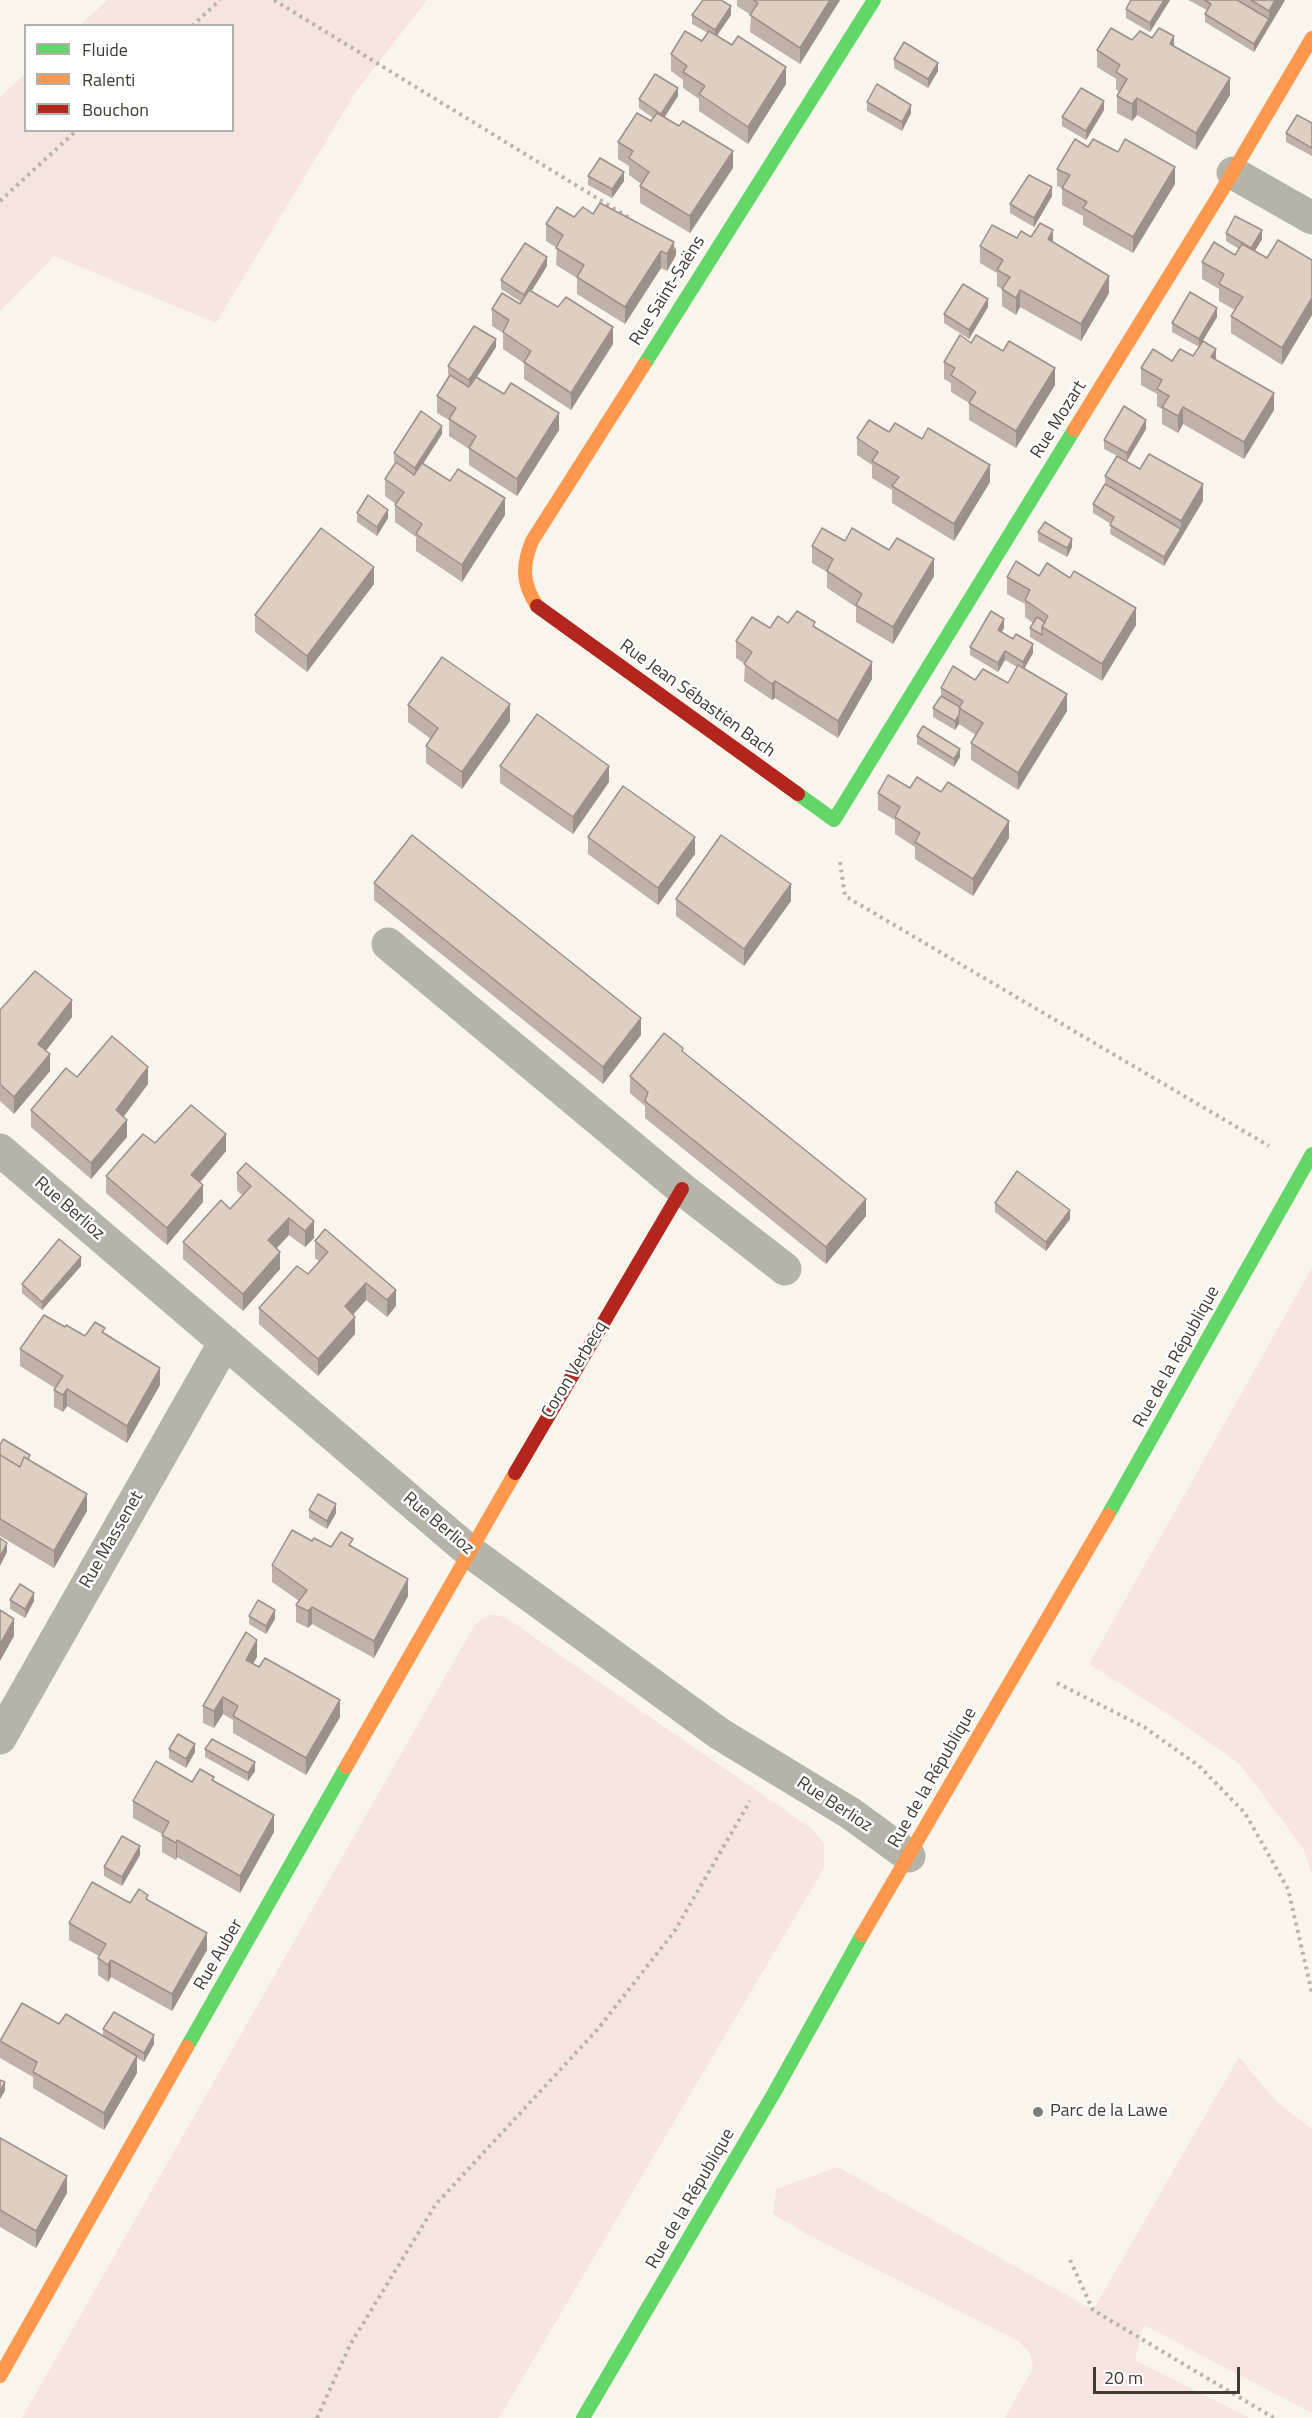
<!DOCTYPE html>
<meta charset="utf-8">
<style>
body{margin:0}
#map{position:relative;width:1312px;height:2418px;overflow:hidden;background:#f9f4ec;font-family:"Titillium Web",sans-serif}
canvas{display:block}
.legend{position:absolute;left:24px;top:24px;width:210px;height:108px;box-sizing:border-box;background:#fff;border:2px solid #b2b0ad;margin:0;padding:8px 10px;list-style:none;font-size:18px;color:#3f3a33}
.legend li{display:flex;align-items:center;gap:12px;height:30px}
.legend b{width:30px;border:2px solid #b2b0ad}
.scale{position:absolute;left:1093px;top:2367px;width:147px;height:27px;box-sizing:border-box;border:3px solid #3f3a33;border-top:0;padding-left:8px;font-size:18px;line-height:21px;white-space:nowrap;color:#3f3a33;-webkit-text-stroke:4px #fff;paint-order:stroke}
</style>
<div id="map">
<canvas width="1312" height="2418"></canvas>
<ul class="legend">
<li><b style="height:8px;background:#63d668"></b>Fluide</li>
<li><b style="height:8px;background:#ff974d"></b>Ralenti</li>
<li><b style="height:8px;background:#b3261e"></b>Bouchon</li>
</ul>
<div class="scale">20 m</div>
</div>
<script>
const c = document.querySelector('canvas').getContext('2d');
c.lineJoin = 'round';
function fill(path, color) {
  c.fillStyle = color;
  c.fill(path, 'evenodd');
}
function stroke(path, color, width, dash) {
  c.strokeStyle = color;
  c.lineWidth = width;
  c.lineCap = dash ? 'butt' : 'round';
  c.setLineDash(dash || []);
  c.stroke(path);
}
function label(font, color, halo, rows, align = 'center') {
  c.font = font + ' "Titillium Web",sans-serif';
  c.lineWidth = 5;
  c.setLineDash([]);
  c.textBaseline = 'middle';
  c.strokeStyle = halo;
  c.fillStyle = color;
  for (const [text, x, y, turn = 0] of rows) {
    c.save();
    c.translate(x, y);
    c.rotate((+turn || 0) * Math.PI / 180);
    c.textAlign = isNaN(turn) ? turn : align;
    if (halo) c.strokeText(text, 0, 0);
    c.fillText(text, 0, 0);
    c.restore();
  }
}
fill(new Path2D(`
 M108,0h319l-70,90 -141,233 -162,-67 -54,55v-214l25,-23 1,56h206v-104l-152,-1z
 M1312,1268v607l-9,-27 -63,-84 -63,-44 -88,-56z
 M490,1615l11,1 8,4 302,208 13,16v24l-325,550h-477l452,-792 7,-7z
 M1239,2057l37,44 36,28v284l-168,-88 -9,35 114,58h-244l28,-50 -3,-15 -12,-12 -211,-107 -34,-20 3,-25 62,-22 255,143z`), '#f7e4de');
stroke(new Path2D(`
 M274,0l357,219
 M192,26l28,-26
 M0,201l77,-71
 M840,862l5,34 424,250
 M1057,1683l87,44 55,39 46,47 43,76 24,104
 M1070,2260l23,50 181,108
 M317,2418l33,-73 86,-141 161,-174 77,-98 76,-131`), '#b8b4ac', 4, [3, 4.5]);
stroke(new Path2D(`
 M1233,173l79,45
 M388,944l294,245 103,80
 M0,1150l469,401 251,183 130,79 59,43
 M0,1738l225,-396`), '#b6b4aa', 33);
stroke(new Path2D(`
 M644,365l230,-365
 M798,794l36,26 240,-390
 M1108,1515l204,-361
 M187,2047l159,-280
 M583,2418l191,-325 88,-158`), '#63d668', 14);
stroke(new Path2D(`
 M1074,430l147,-238 91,-154
 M537,606c-15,-23 -15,-40 -5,-65l112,-176
 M346,1767l169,-294
 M862,1935l246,-420
 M0,2376l187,-329`), '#ff974d', 14);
stroke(new Path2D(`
 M537,606l261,188
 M515,1473l167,-284`), '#b3261e', 14);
fill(new Path2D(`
 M737,0h103l-40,64 -50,-32 1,-17 -14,-9z
 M1170,0l-20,32 -24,-14v-9z
 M1188,0h97l-31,52 -49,-30v-8l2,-4z
 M692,15h39l-14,21 69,48 -38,60 -49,-33v-12l-16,-11v-8l-12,-9v-17l31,-13 6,-8 -16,-9z
 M1152,38l22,8 56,49 -34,55 -59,-35 -5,6 -15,-8v-17l2,-4 -3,-3v-10l-19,-12v-17l35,-10z
 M894,59l44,12 -10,17 -34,-20z
 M678,96l-14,21 69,51 -43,65 -50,-30v-17l1,-2 -12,-9v-9l-11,-7v-17l33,-21 2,-3 -14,-10v-9z
 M867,102l44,11 -9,18 -35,-20z
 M1104,110l-18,30 -24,-14v-9z
 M1312,123v33l-26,-14v-9z
 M1088,147l87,37 -42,69 -50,-28v-9l-21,-11v-17l-5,-2v-17z
 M588,176l36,5 -12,17 -24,-13z
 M1052,196l-18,31 -24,-14v-9z
 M593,214l81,31 2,10 -9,16 -6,-3 -36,56 -48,-30v-16l-21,-13 1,-17 -11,-7v-17z
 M1226,233l36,6 -7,12 12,7 45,2v55l-30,50 -51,-32v-17l4,-6 -16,-9v-12l-17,-10v-17l33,-7 4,-6 -13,-8z
 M1031,237l22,5 56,51 -28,48 -61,-34 -4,8 -14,-9v-17l-5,-3v-13l-17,-10v-17l37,-8z
 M547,266l-16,26 82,52 -42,66 -47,-31v-16l-21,-14v-16l-11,-7v-17l28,-5 1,-2 -20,-13v-9z
 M988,307l-19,32 -25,-16v-9z
 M1217,317l-18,30 -27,-15v-9z
 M971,343l84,42 -39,63 -47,-28v-17l-18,-11v-9l-7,-4v-17z
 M496,347l-19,30 82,53 -42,66 -48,-31v-16l-20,-13v-16l-12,-7v-17l12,-21 -1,-1v-8z
 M1193,356l23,4 58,50 -30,49 -61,-35 -5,9 -16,-9v-15l-5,-3v-12l-16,-9v-17z
 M1146,429l-19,32 -23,-12v-9z
 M889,432l101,50 -36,59 -62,-38v-13l-20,-12v-13l-15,-10v-17z
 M442,434l-19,30 82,51 -43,67 -46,-31v-14l-21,-15v-17l1,-1 -11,-8v-17l10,-17 -1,-1v-8z
 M1105,476l98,25 -39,65 -54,-32 1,-10 -18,-11v-9l12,-20z
 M357,513l31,5 -11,18 -20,-14z
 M1038,532l34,15 -5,10 -29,-16z
 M845,541l89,35 -41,68 -37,-22v-15l-29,-19v-16l-15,-9v-17z
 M1039,576l97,49 -34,56 -72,-44v-9l3,-5 -8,-6v-13l-18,-10v-17z
 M374,584l-67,88 -52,-40v-17z
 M788,623l27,5 57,51 -34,59 -63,-40 -3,2 -28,-19 1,-17 -9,-6v-17l34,-13z
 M1004,628l-2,4 31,21 -9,16 43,42 -49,79 -47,-30v-17l5,-8 -17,-11 -4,6 -22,-13v-9l8,-12v-8l34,-8 33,3 9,-16 -12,-7 -7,12 -28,-17v-8z
 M408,705l102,16 -48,68 -36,-26v-17l5,-7 -23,-17z
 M917,736l43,21 -6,10 -37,-23z
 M500,766l109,16 -36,52 -73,-51z
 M910,788l99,50 -36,58 -58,-37v-12l-20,-13v-14l-17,-10v-17z
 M588,837l107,17 -37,51 -70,-51z
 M374,883l267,152 -38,49 -229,-184z
 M676,899l115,2 -47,65 -68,-50z
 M0,1010l72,7 -26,33 4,21 -36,43 -14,-13z
 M683,1052l183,164 -40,48 -181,-146v-12l-15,-13v-17z
 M77,1077l71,7 -25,33 4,20 -36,42 -60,-52v-17z
 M155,1143l71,8 -26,32 3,19 -36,43 -61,-52v-17z
 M237,1173l77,65 -9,9 -16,-12 -12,13 3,21 -37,42 -60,-52v-17l47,-33 12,-14 -5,-5z
 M995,1203l75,16 -24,32 -51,-39z
 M315,1241l81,65 -9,11 -21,-17 -13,15 2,19 -37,42 -59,-52v-16l49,-34 11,-13 -4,-3z
 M81,1266l-39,44 -20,-17v-9z
 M105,1334l55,51 -33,58 -60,-37 -4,6 -9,-5v-17l1,-2 -35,-22v-17l65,-13z
 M0,1445l30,16 57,50 -33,57 -54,-32z
 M309,1510l27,3 -9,16 -18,-11z
 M312,1541l19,6 22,1 55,48 -34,62 -62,-34 -4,4 -12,-6v-17l3,-4 -27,-19v-17z
 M10,1600l24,1 -9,17 -15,-9z
 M249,1616l26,3 -9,15 -17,-10z
 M257,1657l-4,7 87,53 -34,58 -73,-42v-13l-10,-6 -9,14 -11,-5v-17z
 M169,1749l26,3 -9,16 -17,-10z
 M205,1749l50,22 -7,10 -43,-24z
 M214,1781l60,51 -34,61 -63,-36 -1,3 -14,-8v-18l-29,-16v-17l59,-19z
 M140,1855l-18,31 -18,-10v-9z
 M148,1900l59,50 -35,61 -61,-34 -3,5 -10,-7v-17l1,-2 -30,-16v-17l61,-20z
 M59,2024l44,12v-7l51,15 -10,18 -7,-4v15l-33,57 -71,-42v-11l-33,-19v-18z
 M0,2138l67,55 -31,55 -36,-21z`), '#bfb2a8');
fill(new Path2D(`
 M830,0h10l-40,64v-16z
 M1164,0h6l-20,32v-9z
 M1275,0h10l-31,52v-8l15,-25v-8z
 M731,6v9l-16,23v-8z
 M1174,36v17l-4,-9z
 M938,63v8l-10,17v-9z
 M786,67v17l-38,60v-17z
 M1230,78v17l-34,55v-17z
 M678,88v8l-17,27v-9z
 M1137,98v17l-5,6v-17z
 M1104,101v9l-18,30v-9z
 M911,105v8l-9,18v-9z
 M733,151v17l-43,65v-17z
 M1175,167v17l-42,69v-16z
 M624,172v9l-12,17v-9z
 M1052,187v9l-18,31v-9z
 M1053,230v17l-5,-8z
 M1262,230v9l-11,18v-9z
 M674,242v9l2,-4v8l-9,16v-17z
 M661,251v17l-36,56v-17z
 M547,257v9l-23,37v-8z
 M1109,276v17l-28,48v-17z
 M1020,290v17l-4,8v-17z
 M1312,298v17l-30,50v-17z
 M988,299v8l-19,32v-9z
 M1217,308v9l-18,30v-8z
 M613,327v17l-42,66v-17z
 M496,339v8l-27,42v-9z
 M1216,349v17l-5,-9z
 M1055,368v17l-39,63v-17z
 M1274,393v17l-30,49v-17z
 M1183,407v17l-5,9v-17z
 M559,413v17l-42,66v-17z
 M1146,420v9l-19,32v-8z
 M442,426v8l-27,42v-8z
 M990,465v17l-36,59v-17z
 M1203,484v17l-39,65v-9l17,-28v-8z
 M505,498v17l-43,67v-17z
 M388,510v8l-11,18v-9z
 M1072,539v8l-5,10v-9z
 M934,559v17l-41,68v-17z
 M374,567v17l-67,88v-16z
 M1136,608v17l-34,56v-17z
 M1004,619v9l-6,10v-8z
 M1033,644v9l-10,18v-9z
 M1005,651v9l-7,12v-9z
 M872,662v17l-34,59v-17z
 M775,681v17l-3,2v-16z
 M1067,694v17l-49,79v-17z
 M510,704v17l-48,68v-17z
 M959,715v9l-4,6v-9z
 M960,749v8l-6,10v-8z
 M609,766v16l-36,52v-17z
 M1009,821v17l-36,58v-17z
 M695,837v17l-37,51v-17z
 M791,884v17l-47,65v-17z
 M72,1000v17l-34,44v-17z
 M641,1018v17l-38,49v-17z
 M50,1054v17l-36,43v-17z
 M148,1067v17l-32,43v-17z
 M127,1120v17l-36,42v-16z
 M226,1134v17l-35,41v-17z
 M203,1185v17l-36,43v-17z
 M866,1199v17l-40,48v-17z
 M1070,1210v9l-24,32v-9z
 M289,1218v17l-21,22v-17z
 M314,1221v17l-9,9v-16z
 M280,1252v17l-37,42v-17z
 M81,1257v9l-39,44v-8z
 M366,1283v17l-21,23v-17z
 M396,1290v16l-9,11v-17z
 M355,1317v17l-37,42v-17z
 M160,1368v17l-33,58v-17z
 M67,1389v17l-4,6v-17z
 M87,1494v17l-33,57v-17z
 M336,1504v9l-9,16v-8z
 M7,1543v9l-7,14v-9z
 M408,1579v17l-34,62v-17z
 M34,1593v8l-9,17v-9z
 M312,1607v17l-4,4v-17z
 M275,1610v9l-9,15v-8z
 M14,1619v17l-14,25v-17z
 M257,1640v17l-11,19v-16z
 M223,1697v17l-9,14v-17z
 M340,1700v17l-34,58v-17z
 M195,1744v8l-9,16v-9z
 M255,1762v9l-7,10v-8z
 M274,1815v17l-34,61v-17z
 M177,1840v17l-1,3v-17z
 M140,1846v9l-18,31v-9z
 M207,1933v17l-35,61v-17z
 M111,1960v17l-3,5v-17z
 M154,2035v9l-10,18v-9z
 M137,2056v17l-33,57v-17z
 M5,2082v9l-5,8v-8z
 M67,2176v17l-31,55v-17z`), '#9b9188');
const building = new Path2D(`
 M703,0h18l10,6 -16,24 -23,-15z
 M754,0h76l-30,48 -50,-33 8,-12z
 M1131,0h33l-14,23 -24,-14z
 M1204,0h33l32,19 -15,25 -49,-30 6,-10z
 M1251,0h24l-6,11z
 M1111,28l21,12 8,-9 12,7 7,-10 15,8 -4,8 60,34 -34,55 -59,-35 -5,6 -15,-8 10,-17 -11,-7 4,-7 -23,-15z
 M685,31l17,10 7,-10 23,14 6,-9 48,31 -38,60 -49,-33 6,-8 -22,-14 4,-6 -16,-12z
 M904,42l34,21 -10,16 -34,-20z
 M655,74l23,14 -17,26 -22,-15z
 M877,84l34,21 -9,17 -35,-20z
 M1081,88l23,13 -18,30 -24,-14z
 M637,113l14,8 6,-8 22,13 4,-5 50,30 -43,65 -50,-30 9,-14 -20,-14 4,-7 -15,-9z
 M1297,115l15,8v25l-26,-15z
 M1075,139l13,8 5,-8 25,13 7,-13 50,28 -42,70 -50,-29 4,-6 -25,-14 8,-13 -13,-6z
 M600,158l24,14 -12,17 -24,-13z
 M1029,175l23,12 -18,31 -24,-14z
 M600,203l74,39 -7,12 -6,-3 -36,56 -48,-30 7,-12 -28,-17 7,-13 -17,-11 11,-17 17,10 9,-10 10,7z
 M1235,216l27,14 -11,18 -25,-15z
 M1040,223l13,7 -5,9 61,37 -28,48 -61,-34 -4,8 -14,-9 8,-12 -13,-7 6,-10 -23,-14 12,-21 25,13 4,-7 10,6z
 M1278,240l34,20v38l-30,50 -51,-32 12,-19 -24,-13 5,-10 -22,-12 12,-20 21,13 7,-11 25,14z
 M525,243l22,14 -23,38 -23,-15z
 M963,284l25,15 -19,31 -25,-16z
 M529,290l29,17 8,-10 47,30 -42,66 -47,-31 7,-11 -28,-19 6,-12 -17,-11 10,-16 18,11z
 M1190,292l27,16 -18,31 -27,-16z
 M474,326l22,13 -27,41 -21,-14z
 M960,335l11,8 5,-8 27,16 6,-10 46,27 -39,63 -47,-28 7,-11 -25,-17 4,-7 -11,-6z
 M1203,341l13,8 -5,8 63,36 -30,49 -61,-35 -5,9 -16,-9 7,-11 -12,-7 5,-9 -21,-12 12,-19 19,12 8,-12 13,7z
 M450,375l19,12 7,-10 28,17 7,-11 48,30 -42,66 -48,-31 7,-12 -27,-17 7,-11 -19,-12z
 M1124,406l22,14 -19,33 -23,-13z
 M421,411l21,15 -27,42 -21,-15z
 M869,420l20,12 6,-9 27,16 6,-11 62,37 -36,59 -62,-38 7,-9 -27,-16 6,-9 -21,-14z
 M1149,454l54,30 -22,37 -76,-45 12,-20 23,13z
 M396,462l18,13 8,-12 28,18 8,-12 47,29 -43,67 -46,-31 6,-10 -27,-19 9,-13 -19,-13z
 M1105,484l76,45 -17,28 -54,-32 4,-8 -21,-13z
 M368,495l20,15 -11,17 -20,-14z
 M1045,522l27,17 -5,9 -29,-16z
 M321,528l53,39 -67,89 -52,-41z
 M822,528l23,13 7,-13 37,22 8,-12 37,21 -41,68 -37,-22 6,-11 -35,-23 6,-12 -21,-13z
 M1016,561l23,15 8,-13 23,15 4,-7 62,37 -34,56 -60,-37 6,-11 -23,-16 5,-10 -23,-13z
 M797,611l18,11 -2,4 59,36 -34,59 -63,-40 -3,3 -28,-20 8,-12 -16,-11 16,-24 18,11 8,-12 10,7z
 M991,611l13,8 -6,11 15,9 3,-5 17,10 -10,18 -18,-11 -7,12 -28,-16z
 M1037,617l8,5 -3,5v8l-12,-7z
 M442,657l68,47 -48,68 -36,-26 12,-18 -30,-23z
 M1018,665l49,29 -49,79 -47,-30 12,-20 -24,-15 4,-7 -22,-13 12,-22 22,14 8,-11 25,14z
 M941,696l19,11 -1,8 -4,6 -22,-13z
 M537,714l72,52 -36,51 -73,-51z
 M923,726l37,23 -6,10 -37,-23z
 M888,775l22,13 7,-11 24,15 7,-10 61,39 -36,58 -58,-37 5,-9 -25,-16 5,-10 -22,-14z
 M623,786l72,51 -37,51 -70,-51z
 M412,835l229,183 -38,49 -229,-184z
 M721,835l70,49 -47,65 -68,-50z
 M35,971l37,29 -34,44 12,10 -36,43 -14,-13v-74z
 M664,1033l19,15 -1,3 184,148 -40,48 -181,-146 3,-9 -18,-16z
 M112,1036l36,31 -32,43 11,10 -36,43 -60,-53 35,-42 11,9z
 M191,1105l35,29 -35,41 12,10 -36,43 -61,-52 37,-42 12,9z
 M246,1163l68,58 -9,10 -16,-13 -21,22 12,12 -37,42 -60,-52 38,-42 9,9 21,-23 -14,-13z
 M1017,1171l53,39 -24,32 -51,-39z
 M325,1229l71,61 -9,10 -21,-17 -21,23 10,11 -37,42 -59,-51 38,-42 11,8 20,-22 -13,-11z
 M59,1239l22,18 -39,45 -20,-18z
 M44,1315l21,12 1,-2 19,11 10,-14 10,6 -3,4 58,36 -33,58 -60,-37 -4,6 -9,-5 9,-14 -43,-27z
 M3,1439l27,16 -2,4 -4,-2 -4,10 -20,-12v-10z
 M0,1455l20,12 4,-10 63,37 -33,57 -54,-32z
 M318,1494l18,10 -9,17 -18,-11z
 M292,1530l20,11 2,-3 17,9 10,-15 12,7 -4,6 59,34 -34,62 -62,-34 -4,4 -12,-6 11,-15 -35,-25z
 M0,1538l7,5 -7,14z
 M20,1584l14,9 -9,16 -15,-9z
 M258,1600l17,10 -9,16 -17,-10z
 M0,1610l14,9 -14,25z
 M246,1632l11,8 -11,20 13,7 6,-9 75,42 -34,58 -73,-42 5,-10 -15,-9 -9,14 -11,-5z
 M178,1734l17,10 -9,15 -17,-10z
 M212,1739l43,23 -7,11 -43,-24z
 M156,1761l36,21 8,-13 14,8 -2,3 62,35 -34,61 -63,-36 -1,3 -14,-8 7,-13 -36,-21z
 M122,1836l18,10 -18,31 -18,-10z
 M92,1882l38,21 9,-14 9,6 -2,4 61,34 -35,61 -61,-34 -3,5 -10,-7 8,-14 -37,-21z
 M22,2003l37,21 7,-10 71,42 -33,57 -71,-41 4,-10 -37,-21z
 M114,2012l40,23 -10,18 -41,-24z
 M0,2080l5,2 -5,9z
 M0,2138l67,38 -31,55 -36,-21z`);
fill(building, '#decfc3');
stroke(building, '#9b9188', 1.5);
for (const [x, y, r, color] of [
 [1038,2112,6,"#807b74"]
]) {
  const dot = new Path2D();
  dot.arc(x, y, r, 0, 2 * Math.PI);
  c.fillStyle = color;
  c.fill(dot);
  stroke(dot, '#fff', 2);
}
label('18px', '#3f3a33', '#fff', [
 ["Rue Saint-Saëns",668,291,-58],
 ["Rue Mozart",1059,420,-58],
 ["Rue Jean Sébastien Bach",697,699,36],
 ["Rue Berlioz",69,1209,41],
 ["Rue de la République",1177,1357,-61],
 ["Coron Verbecq",575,1370,-59],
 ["Rue Berlioz",438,1524,40],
 ["Rue Massenet",112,1540,-60],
 ["Rue de la République",933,1778,-60],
 ["Rue Berlioz",834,1805,33],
 ["Rue Auber",219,1955,-60],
 ["Rue de la République",691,2199,-60]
]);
label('18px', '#3f3a33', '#fff', [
 ["Parc de la Lawe",1050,2112]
], 'left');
</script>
